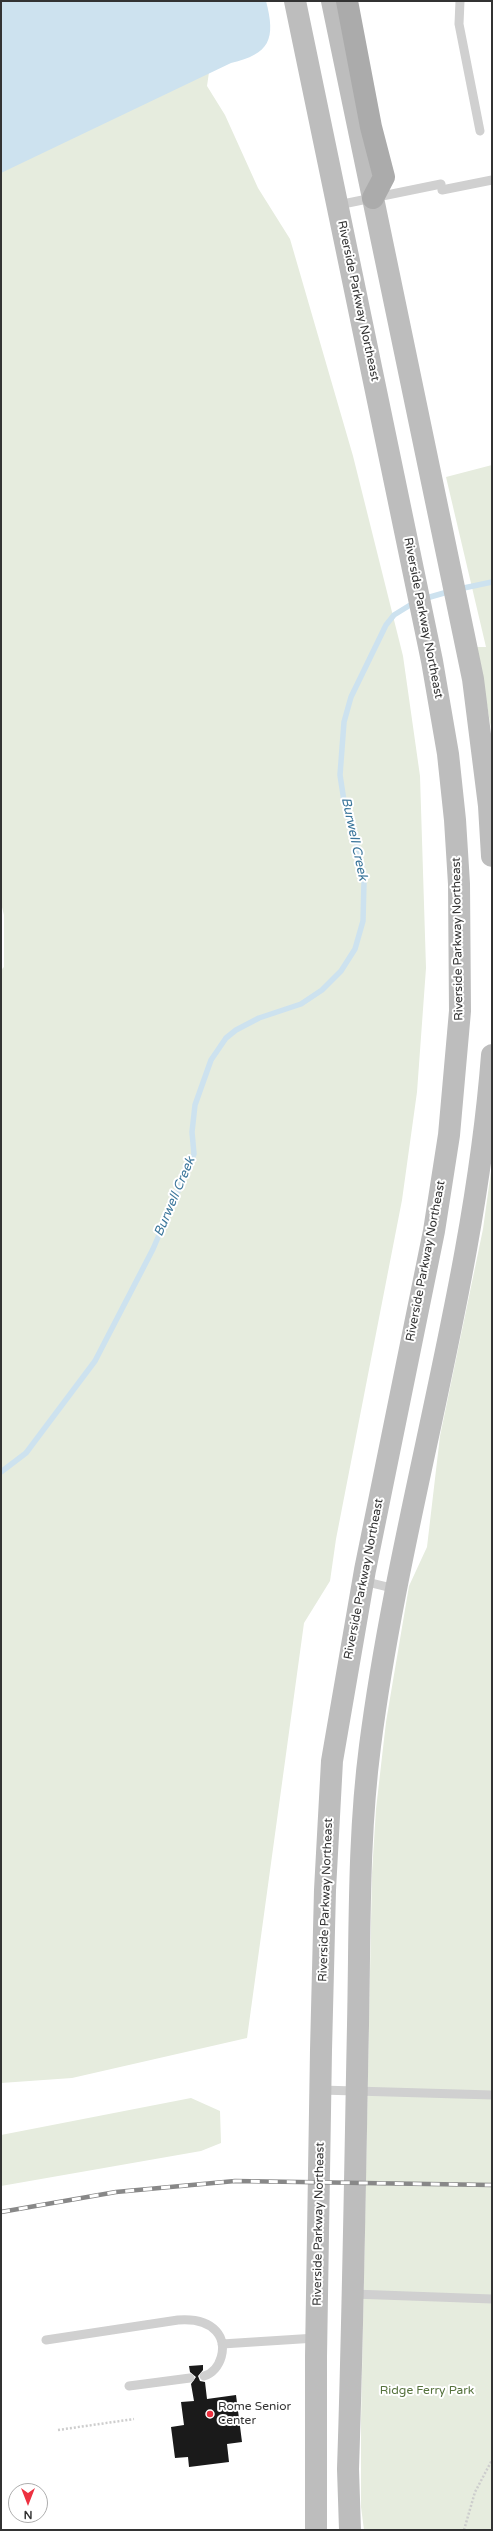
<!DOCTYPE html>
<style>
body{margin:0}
#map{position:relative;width:493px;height:2531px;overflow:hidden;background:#fff;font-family:"Varela Round",sans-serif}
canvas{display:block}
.frame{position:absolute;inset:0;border:2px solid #333;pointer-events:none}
.north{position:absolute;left:8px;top:2483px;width:40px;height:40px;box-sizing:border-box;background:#fff;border:1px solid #adadad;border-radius:50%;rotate:180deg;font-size:11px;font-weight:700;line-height:16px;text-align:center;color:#333}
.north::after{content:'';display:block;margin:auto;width:14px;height:18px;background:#ed3140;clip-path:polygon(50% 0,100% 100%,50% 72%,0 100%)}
</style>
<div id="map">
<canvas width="493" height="2531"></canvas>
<div class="frame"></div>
<div class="north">N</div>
</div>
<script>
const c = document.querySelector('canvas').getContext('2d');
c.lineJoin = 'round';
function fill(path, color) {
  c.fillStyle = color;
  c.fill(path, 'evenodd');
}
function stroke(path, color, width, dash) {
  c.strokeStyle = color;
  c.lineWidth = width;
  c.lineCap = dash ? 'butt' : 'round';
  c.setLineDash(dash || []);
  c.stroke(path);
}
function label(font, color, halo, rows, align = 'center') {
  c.font = font + ' "Varela Round",sans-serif';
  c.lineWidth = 4;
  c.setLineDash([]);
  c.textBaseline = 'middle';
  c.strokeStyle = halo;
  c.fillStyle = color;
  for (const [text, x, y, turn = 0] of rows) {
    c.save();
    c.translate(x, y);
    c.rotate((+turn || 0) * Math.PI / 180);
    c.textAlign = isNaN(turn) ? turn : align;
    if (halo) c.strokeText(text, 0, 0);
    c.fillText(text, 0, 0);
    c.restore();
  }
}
fill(new Path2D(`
 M214,38l-7,48 18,29 33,73 32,51 63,217 50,200 17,120 6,192 -9,124 -15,108 -66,339 -6,42 -26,42 -57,415 -175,40 -71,5v-1113l3,-3v-52l-3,-12v-748z
 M492,465v269l-15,-87h9l-40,-170z
 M492,1164v1366h-128l-3,-23v-86l11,-548 4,-64 10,-87 23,-136 18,-39 13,-111 43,-207z
 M191,2098l29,13 1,32 -20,8 -200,35v-51z`), '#e6ecde');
fill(new Path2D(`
 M1,1h265c10,38 4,53 -35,62l-230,110z`), '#cde2ef');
stroke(new Path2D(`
 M459,589l33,-7
 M423,599l28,-8
 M1,1472l25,-19 69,-92 58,-112 41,-95 -2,-22 3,-27 16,-45 15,-22 10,-8 23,-12 42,-14 21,-14 19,-19 14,-22 8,-28 1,-40 -4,-26 -16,-54 -4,-26 4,-53 7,-25 35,-72 8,-10 21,-13`), '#cde2ef', 5.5);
fill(new Path2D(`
 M203,2365v5l-5,6 2,5 5,1 2,17 29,-4 6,47 -15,2 2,18 -40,5 -1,-10 -13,1 -4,-31 13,-2 -3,-23 13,-1 -3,-17 5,-7 -6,-5 -1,-6z`), '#1a1a1a');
stroke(new Path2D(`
 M58,2430l76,-11
 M464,2530l11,-38 17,-32`), '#cdcdcd', 2.5, [2, 2]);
stroke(new Path2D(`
 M460,1l-1,23 21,107
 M442,190l50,-10
 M338,205l103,-21
 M363,1581l33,8
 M321,2090l171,5
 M353,2294l139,5
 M46,2340l132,-20c13,-1 29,1 38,11 13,14 5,40 -12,45
 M222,2344l94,-6
 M129,2386l61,-8`), '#d0d0d0', 9);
stroke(new Path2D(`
 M295,1l137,660 16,93 7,66 4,64 1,127 -11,124 -15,96 -69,339 -33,191 -7,129 -4,160 -5,306v174
 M332,1l141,678 16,127 3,50
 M350,2530l-2,-61c5,-148 7,-296 10,-444 2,-93 0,-187 12,-279 30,-232 104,-457 122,-691`), '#bdbdbd', 22);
stroke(new Path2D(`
 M347,1l24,126 13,50 -11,21`), '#ababab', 22);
const rail = new Path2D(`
 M1,2212l115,-20 119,-11 257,4`);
stroke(rail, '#888', 4.5);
stroke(rail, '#fff', 3, [9]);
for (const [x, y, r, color] of [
 [210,2414,4,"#ed3140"]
]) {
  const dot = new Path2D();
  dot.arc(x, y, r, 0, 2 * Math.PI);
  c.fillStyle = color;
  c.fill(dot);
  stroke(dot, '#fff', 1.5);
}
label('12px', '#333', '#fff', [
 ["Riverside Parkway Northeast",358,301,78],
 ["Riverside Parkway Northeast",423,618,79],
 ["Riverside Parkway Northeast",458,939,-91],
 ["Riverside Parkway Northeast",426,1261,-79],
 ["Riverside Parkway Northeast",364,1579,-79],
 ["Riverside Parkway Northeast",326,1900,-88],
 ["Riverside Parkway Northeast",319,2224,-89]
]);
label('12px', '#56723d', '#fff', [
 ["Ridge Ferry Park",427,2391]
]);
label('12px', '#333', '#fff', [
 ["Rome Senior",218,2407],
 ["Center",218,2421]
], 'left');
label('italic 13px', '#3b769b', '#fff', [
 ["Burwell Creek",354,839,78],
 ["Burwell Creek",175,1197,-67]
]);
</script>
